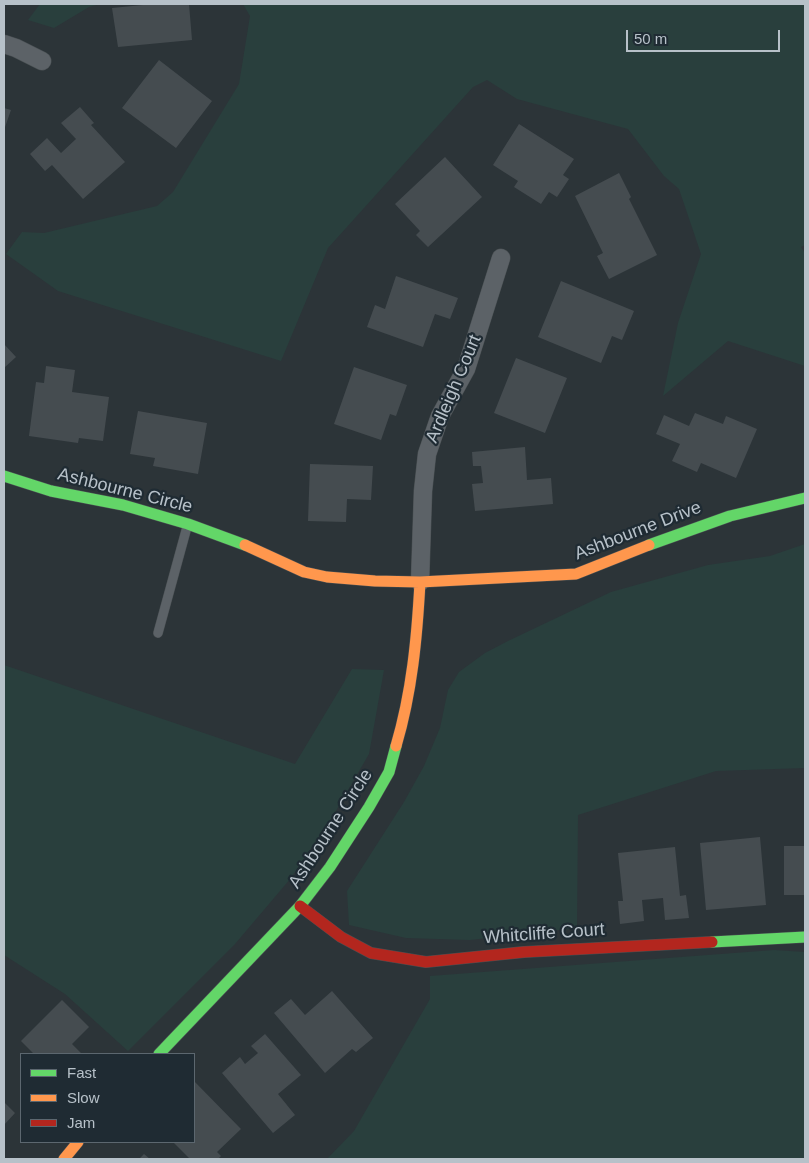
<!DOCTYPE html>
<style>
body{margin:0}
#map{position:relative;width:809px;height:1163px;overflow:hidden;background:#2c3438;font-family:Helvetica,sans-serif}
canvas{display:block}
.frame{position:absolute;inset:0;border:5px solid #b7c1c9;pointer-events:none}
.legend{position:absolute;left:20px;top:1053px;width:175px;height:90px;box-sizing:border-box;background:#1f2b33;border:1px solid #5c676f;margin:0;padding:6px 9px;list-style:none;font-size:15px;color:#b7c1c9}
.legend li{display:flex;align-items:center;gap:10px;height:25px}
.legend b{width:25px;border:1px solid #5c676f}
.scale{position:absolute;left:626px;top:30px;width:154px;height:22px;box-sizing:border-box;border:2px solid #b7c1c9;border-top:0;padding-left:6px;font-size:15px;line-height:18px;white-space:nowrap;color:#b7c1c9;-webkit-text-stroke:4px #1f2b33;paint-order:stroke}
</style>
<div id="map">
<canvas width="809" height="1163"></canvas>
<div class="frame"></div>
<ul class="legend">
<li><b style="height:6px;background:#63d668"></b>Fast</li>
<li><b style="height:6px;background:#ff974d"></b>Slow</li>
<li><b style="height:6px;background:#b3261e"></b>Jam</li>
</ul>
<div class="scale">50 m</div>
</div>
<script>
const c = document.querySelector('canvas').getContext('2d');
c.lineJoin = 'round';
function fill(path, color) {
  c.fillStyle = color;
  c.fill(path, 'evenodd');
}
function stroke(path, color, width, dash) {
  c.strokeStyle = color;
  c.lineWidth = width;
  c.lineCap = dash ? 'butt' : 'round';
  c.setLineDash(dash || []);
  c.stroke(path);
}
function label(font, color, halo, rows, align = 'center') {
  c.font = font + ' Helvetica,sans-serif';
  c.lineWidth = 4.5;
  c.setLineDash([]);
  c.textBaseline = 'middle';
  c.strokeStyle = halo;
  c.fillStyle = color;
  for (const [text, x, y, turn = 0] of rows) {
    c.save();
    c.translate(x, y);
    c.rotate((+turn || 0) * Math.PI / 180);
    c.textAlign = isNaN(turn) ? turn : align;
    if (halo) c.strokeText(text, 0, 0);
    c.fillText(text, 0, 0);
    c.restore();
  }
}
fill(new Path2D(`
 M40,4h60l-11,3 -35,21 -26,-8z
 M243,4h562v241l-4,2 4,6v113l-77,-25 -65,55 15,-73 23,-69 -22,-65 -15,-13 -36,-47 -111,-30 -30,-19 -14,7 -145,161 -47,113 -223,-70 -52,-37 16,-22 22,1 113,-27 16,-14 66,-108 11,-68z
 M805,544v224l-89,3 -138,44 -1,113 -107,12 -64,-2 -57,-13 -2,-34 57,-89 20,-36 16,-38 8,-38 11,-18 26,-19 23,-12 103,-49 97,-27 62,-9z
 M4,665l291,99 57,-95 32,1 -15,84 -36,62 -42,62 -56,66 -107,107 -63,-57 -61,-39z
 M774,950l31,2v207h-478l27,-28 76,-132v-23z`), '#293f3d');
fill(new Path2D(`
 M153,4h36l3,36 -74,7 -6,-39z
 M159,60l53,41 -36,47 -54,-40z
 M80,107l14,16 -3,2 34,37 -42,37 -31,-34 -7,6 -15,-17 17,-16 14,15 15,-14 -15,-16z
 M4,108l7,2 -7,20z
 M519,124l55,35 -11,16 6,4 -12,18 -8,-5 -8,12 -27,-17 4,-6 -25,-16z
 M445,157l37,40 -54,50 -12,-12 4,-4 -25,-27z
 M619,173l12,24 -2,2 28,56 -48,24 -12,-23 6,-3 -28,-57z
 M396,276l62,22 -8,21 -15,-5 -12,33 -56,-20 8,-22 10,4z
 M561,281l73,30 -12,29 -10,-4 -11,27 -63,-26z
 M4,344l12,13 -12,11z
 M516,358l51,20 -22,55 -51,-20z
 M46,366l29,4 -3,22 37,5 -6,44 -24,-3 -1,5 -49,-7 7,-54 8,1z
 M354,367l53,18 -11,31 -6,-2 -9,26 -47,-16z
 M138,411l69,12 -9,51 -45,-8 2,-8 -25,-4z
 M695,413l28,11 3,-8 31,13 -21,49 -35,-15 -4,9 -25,-11 8,-17 -24,-10 8,-19 25,11z
 M525,447l2,33 24,-2 2,26 -78,7 -3,-27 11,-1 -2,-17h-8l-1,-14z
 M310,464l63,2 -2,34 -24,-1 -1,23 -38,-1z
 M760,837l6,68 -60,5 -6,-67z
 M784,846h21v49h-21z
 M675,847l5,49 6,-1 3,23 -24,2 -2,-22 -21,2 2,21 -24,3 -2,-23h5l-5,-48z
 M332,991l41,47 -17,14 -4,-3 -27,24 -51,-60 17,-14 14,16z
 M62,1000l27,27 -17,17 10,10h-48l-13,-13z
 M265,1034l36,41 -23,19 17,21 -22,18 -51,-60 18,-16 5,7 13,-11 -7,-7z
 M194,1081l47,48 -24,23 4,4 -3,3h-28l-17,-17h21z
 M4,1102l11,11 -11,12z
 M144,1154l6,5h-11z`), '#454c50');
const lane = new Path2D(`
 M158,633l29,-106`);
const street = new Path2D(`
 M4,44l12,4 26,13
 M420,582l3,-91 4,-37 13,-38 26,-47 35,-111`);
const fast = new Path2D(`
 M4,476l47,15 72,14 65,19 57,21
 M649,545l81,-29 75,-18
 M712,942l93,-5
 M159,1054l141,-148 30,-39 39,-60 20,-35 7,-26`);
const slow = new Path2D(`
 M245,545l59,27 23,5 48,4 45,1 156,-8 73,-29
 M396,746c16,-54 21,-108 24,-164
 M64,1159l14,-17`);
const jam = new Path2D(`
 M300,906l41,31 30,16 55,9 98,-10 188,-10`);
stroke(lane, '#4a5053', 10);
stroke(street, '#4a5053', 19);
stroke(fast, '#4a5053', 12);
stroke(slow, '#4a5053', 12);
stroke(jam, '#4a5053', 12);
stroke(lane, '#5c6267', 9);
stroke(street, '#5c6267', 18);
stroke(fast, '#63d668', 11);
stroke(slow, '#ff974d', 11);
stroke(jam, '#b3261e', 11);
label('18px', '#b7c1c9', '#1f2b33', [
 ["Ardleigh Court",454,389,-67],
 ["Ashbourne Circle",125,491,14],
 ["Ashbourne Drive",638,531,-21],
 ["Ashbourne Circle",331,829,-57],
 ["Whitcliffe Court",544,934,-4]
]);
</script>
